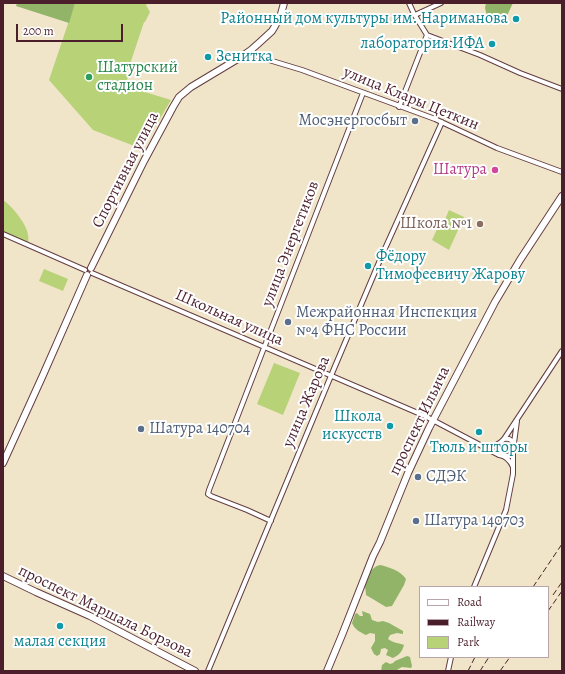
<!DOCTYPE html>
<meta charset="utf-8">
<style>
body{margin:0}
#map{position:relative;width:565px;height:674px;overflow:hidden;background:#f0e5c9;font-family:Alegreya,serif}
canvas{display:block}
.frame{position:absolute;inset:0;border:4px solid #4a1f2b;pointer-events:none}
.legend{position:absolute;left:419px;top:586px;width:130px;height:72px;box-sizing:border-box;background:#fff;border:1px solid #b7a5aa;margin:0;padding:5px 7px;list-style:none;font-size:12px;color:#4a1f2b}
.legend li{display:flex;align-items:center;gap:8px;height:20px}
.legend b{width:20px;border:1px solid #b7a5aa}
.scale{position:absolute;left:16px;top:24px;width:107px;height:18px;box-sizing:border-box;border:2px solid #4a1f2b;border-top:0;padding-left:5px;font-size:12px;line-height:14px;white-space:nowrap;color:#4a1f2b;-webkit-text-stroke:3px #fff;paint-order:stroke}
</style>
<div id="map">
<canvas width="565" height="674"></canvas>
<div class="frame"></div>
<ul class="legend">
<li><b style="height:5px;background:#fff"></b>Road</li>
<li><b style="height:5px;background:#4a1f2b"></b>Railway</li>
<li><b style="height:11px;background:#b7d277"></b>Park</li>
</ul>
<div class="scale">200 m</div>
</div>
<script>
const c = document.querySelector('canvas').getContext('2d');
c.lineJoin = 'round';
function fill(path, color) {
  c.fillStyle = color;
  c.fill(path, 'evenodd');
}
function stroke(path, color, width, dash) {
  c.strokeStyle = color;
  c.lineWidth = width;
  c.lineCap = dash ? 'butt' : 'round';
  c.setLineDash(dash || []);
  c.stroke(path);
}
function label(font, color, halo, rows, align = 'center') {
  c.font = font + ' Alegreya,serif';
  c.lineWidth = 4;
  c.setLineDash([]);
  c.textBaseline = 'middle';
  c.strokeStyle = halo;
  c.fillStyle = color;
  for (const [text, x, y, turn = 0] of rows) {
    c.save();
    c.translate(x, y);
    c.rotate((+turn || 0) * Math.PI / 180);
    c.textAlign = isNaN(turn) ? turn : align;
    if (halo) c.strokeText(text, 0, 0);
    c.fillText(text, 0, 0);
    c.restore();
  }
}
fill(new Path2D(`
 M75,3h73l-2,2 4,7 -5,10h-1l-17,51 2,1 -4,12 46,14 -29,49 -49,-19 -44,-50z
 M3,200c9,6 24,24 25,35 1,3 0,7 0,10l-25,-11z
 M449,210l15,7 -15,33 -17,-10 6,-13 8,-10z
 M44,269l24,10 -5,12 -24,-10z
 M274,363l26,10 -17,42 -26,-11z`), '#b7d277');
fill(new Path2D(`
 M17,3h58l-6,20 -53,-17z
 M486,3h27l-8,17 -6,-2 -4,3 -7,-1 -3,-12z
 M380,565c9,2 21,6 26,14l-2,6 -12,21 -6,1 -20,-12c0,-3 -1,-7 -1,-10 2,-8 6,-18 15,-20z
 M362,611l8,3 2,6 6,2 5,-1 6,2 14,8v3l-6,-1 -7,2 -2,4c5,4 11,4 16,6 -2,7 -5,10 -11,13l-7,-3 2,-5 -3,-2 -4,1 -1,5 -3,2 -3,-2 -3,-6 4,-7v-7l-5,-1 -4,2c-6,-3 -11,-5 -14,-12l3,-9 2,-1 3,3h3z
 M407,656l3,1 2,9 -1,2 -9,-1 -7,4h-14l1,-6 4,-3 4,2 3,-1 2,-2z`), '#91b468');
const street = new Path2D(`
 M415,15l26,-12
 M427,35l53,20 40,18 42,16
 M251,50l3,4 5,3 43,13 133,49 62,29 65,24
 M399,107l28,-72 -13,-21 -5,-11
 M3,234l82,36
 M92,273l333,143 74,39c7,1 11,5 14,12
 M504,439l58,-88
 M514,443l3,-22
 M486,447c8,0 13,-2 18,-8 5,-1 6,0 10,4 0,3 0,7 -2,10 -2,3 -9,5 -11,0 -2,-3 -1,-7 0,-10
 M271,521l-24,-11 -36,-14 -3,-2 1,-4 53,-137 101,-260
 M474,587l32,-77 7,-36v-22
 M208,671l125,-300 50,-118 59,-131
 M448,671l3,-14`);
const secondary = new Path2D(`
 M91,268l53,-107 29,-54 6,-10 12,-10 50,-30 10,-7 9,-8 12,-11 3,-5 6,-12 3,-11
 M3,463l40,-88 44,-100
 M3,576l33,16 54,24 105,55
 M327,671l15,-36 31,-79 7,-14 28,-69 21,-45 66,-126 25,-42 42,-64`);
stroke(street, '#633d43', 6);
stroke(secondary, '#633d43', 8);
stroke(street, '#fff', 4);
stroke(secondary, '#fff', 6);
stroke(new Path2D(`
 M533,587l29,-43
 M553,595l9,-13
 M548,611l14,-20
 M468,671l7,-14
 M480,671l9,-14
 M500,671l10,-14`), '#4a1f2b', 1, [6, 3]);
for (const [x, y, r, color] of [
 [516,19,4,"#0f9aa8"],
 [492,44,4,"#0f9aa8"],
 [208,57,4,"#0f9aa8"],
 [89,77,4,"#2e9e5b"],
 [415,121,4,"#5c6f8a"],
 [495,170,4,"#d1479c"],
 [480,224,4,"#8d6e63"],
 [368,266,4,"#0f9aa8"],
 [288,322,4,"#5c6f8a"],
 [390,426,4,"#0f9aa8"],
 [141,429,4,"#5c6f8a"],
 [479,432,4,"#0f9aa8"],
 [418,477,4,"#5c6f8a"],
 [416,521,4,"#5c6f8a"],
 [60,626,4,"#0f9aa8"]
]) {
  const dot = new Path2D();
  dot.arc(x, y, r, 0, 2 * Math.PI);
  c.fillStyle = color;
  c.fill(dot);
  stroke(dot, '#fff', 1.5);
}
label('16px', '#0d838f', '#fff', [
 ["Районный дом культуры им. Нариманова",508,19],
 ["лаборатория ИФА",484,44],
 ["Зенитка",216,57,"left"],
 ["Фёдору",376,257,"left"],
 ["Тимофеевичу Жарову",376,275,"left"],
 ["Школа",382,417],
 ["искусств",382,435],
 ["Тюль и шторы",479,448,"center"],
 ["малая секция",60,642,"center"]
], 'right');
label('16px', '#27864d', '#fff', [
 ["Шатурский",97,68],
 ["стадион",97,86]
], 'left');
label('16px', '#4a1f2b', '#fff', [
 ["улица Клары Цеткин",411,99,22],
 ["Спортивная улица",126,170,-63],
 ["улица Энергетиков",291,244,-69],
 ["Школьная улица",229,318,24],
 ["улица Жарова",307,402,-67],
 ["проспект Ильича",420,421,-64],
 ["проспект Маршала Борзова",105,612,26]
]);
label('16px', '#4e5e75', '#fff', [
 ["Мосэнергосбыт",407,121,"right"],
 ["Межрайонная Инспекция",296,313],
 ["№4 ФНС России",296,331],
 ["Шатура 140704",149,429],
 ["СДЭК",426,477],
 ["Шатура 140703",424,521]
], 'left');
label('16px', '#b23c85', '#fff', [
 ["Шатура",487,170]
], 'right');
label('16px', '#785e54', '#fff', [
 ["Школа №1",472,224]
], 'right');
</script>
